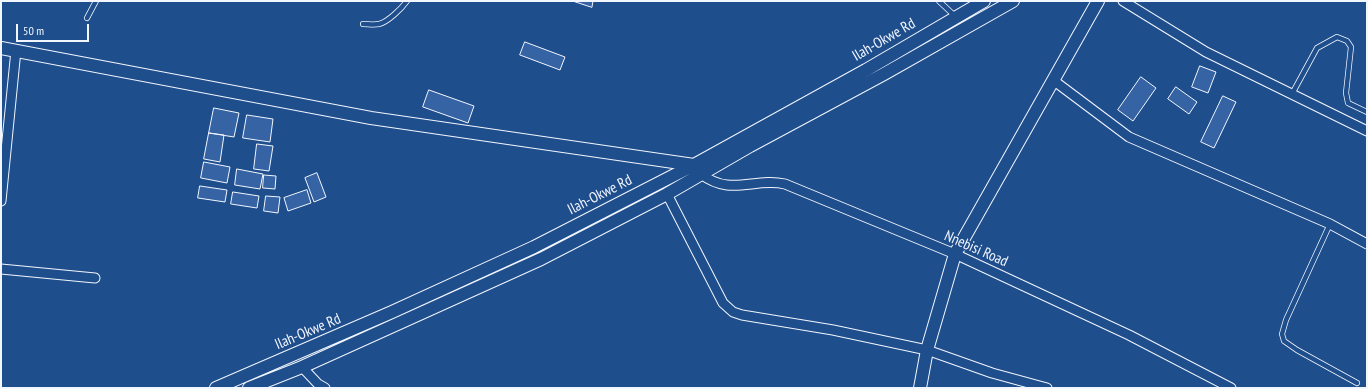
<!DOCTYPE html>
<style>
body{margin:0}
#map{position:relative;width:1368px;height:389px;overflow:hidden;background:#1f4e8c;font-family:"PT Sans Narrow",sans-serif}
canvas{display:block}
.frame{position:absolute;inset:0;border:2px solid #f2f6ff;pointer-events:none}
.scale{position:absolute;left:16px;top:24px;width:73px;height:18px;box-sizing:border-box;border:2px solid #f2f6ff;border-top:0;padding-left:5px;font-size:12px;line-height:14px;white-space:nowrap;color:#f2f6ff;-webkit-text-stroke:3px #1f4e8c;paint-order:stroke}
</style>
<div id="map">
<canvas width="1368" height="389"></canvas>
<div class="frame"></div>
<div class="scale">50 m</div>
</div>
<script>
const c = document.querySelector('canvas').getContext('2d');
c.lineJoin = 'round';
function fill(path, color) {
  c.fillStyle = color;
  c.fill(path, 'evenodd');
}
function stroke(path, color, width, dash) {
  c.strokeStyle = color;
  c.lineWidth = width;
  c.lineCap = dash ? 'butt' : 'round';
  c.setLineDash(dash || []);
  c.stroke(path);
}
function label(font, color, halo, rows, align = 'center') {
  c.font = font + ' "PT Sans Narrow",sans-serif';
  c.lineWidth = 3;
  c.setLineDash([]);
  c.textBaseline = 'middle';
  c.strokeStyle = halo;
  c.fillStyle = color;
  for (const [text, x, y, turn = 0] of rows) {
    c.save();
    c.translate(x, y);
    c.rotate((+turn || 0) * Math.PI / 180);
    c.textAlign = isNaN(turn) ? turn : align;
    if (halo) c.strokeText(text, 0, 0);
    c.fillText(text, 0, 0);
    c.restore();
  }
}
const building = new Path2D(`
 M573,1h20l-1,6z
 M525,42l40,15 -5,13 -40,-15z
 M1200,66l16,6 -8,21 -16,-6z
 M1141,77l15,11 -23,33 -15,-11z
 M1176,87l21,15 -8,12 -21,-15z
 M429,90l45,16 -6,17 -45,-16z
 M1223,96l13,6 -22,46 -13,-6z
 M214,108l25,5 -5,24 -25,-4z
 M247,115l26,4 -3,23 -27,-4z
 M209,133l15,2 -4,27 -16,-3z
 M257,144l16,2 -4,25 -15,-2z
 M204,162l26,5 -3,16 -26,-5z
 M237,169l26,5 -3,15 -25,-4z
 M317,173l9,24 -12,5 -9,-24z
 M264,175l12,1 -1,13 -12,-1z
 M200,186l27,4 -2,12 -27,-4z
 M307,190l4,13 -23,8 -4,-13z
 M233,192l26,4 -2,12 -26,-4z
 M266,196l14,1 -2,16 -14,-2z`);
fill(building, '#3563a3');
stroke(building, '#f2f6ff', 1);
const lane = new Path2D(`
 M939,1l17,16
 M87,18l9,-17
 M363,24c5,0 11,1 16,0 9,-2 23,-16 28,-23
 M1292,94l25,-46 20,-11 10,4 4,6 -5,46 2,10 19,9
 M1330,224l-44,96 -4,14 2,7 13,9 60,33`);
const street = new Path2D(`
 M1123,1l83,51 161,79
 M1053,80l76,57 201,87 37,20
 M701,174c30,23 53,3 84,10l170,70 174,81 102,53
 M667,194l56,109 10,9 9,3 91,15 94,20 65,23 55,15
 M1,201l15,-151
 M1,269l94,9
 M302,367l16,17 7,4`);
const secondary = new Path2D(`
 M1,48l370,70 323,47
 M216,388l176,-76 142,-65 160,-82 172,-95 118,-69
 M249,388l53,-21 239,-108 126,-65 83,-48 134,-72 129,-73
 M920,388l7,-38 28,-96 143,-253`);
stroke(lane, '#f2f6ff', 6);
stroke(street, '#f2f6ff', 11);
stroke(secondary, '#f2f6ff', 14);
stroke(lane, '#1f4e8c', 4.5);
stroke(street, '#1f4e8c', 9);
stroke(secondary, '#1f4e8c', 12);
label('15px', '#f2f6ff', '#1f4e8c', [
 ["Ilah-Okwe Rd",884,40,-30],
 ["Ilah-Okwe Rd",600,195,-27],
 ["Nnebisi Road",976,249,24],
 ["Ilah-Okwe Rd",308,332,-23]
]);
</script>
